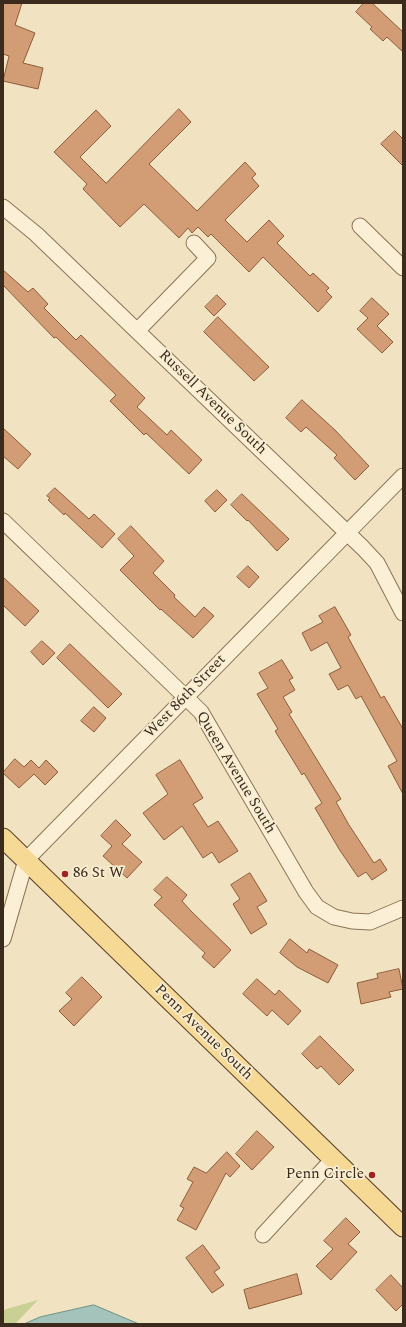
<!DOCTYPE html>
<style>
body{margin:0}
#map{position:relative;width:406px;height:1327px;overflow:hidden;background:#f1e3c1;font-family:Spectral,serif}
canvas{display:block}
.frame{position:absolute;inset:0;border:4px solid #3a2b1d;pointer-events:none}
</style>
<div id="map">
<canvas width="406" height="1327"></canvas>
<div class="frame"></div>
</div>
<script>
const c = document.querySelector('canvas').getContext('2d');
c.lineJoin = 'round';
function fill(path, color) {
  c.fillStyle = color;
  c.fill(path, 'evenodd');
}
function stroke(path, color, width, dash) {
  c.strokeStyle = color;
  c.lineWidth = width;
  c.lineCap = dash ? 'butt' : 'round';
  c.setLineDash(dash || []);
  c.stroke(path);
}
function label(font, color, halo, rows, align = 'center') {
  c.font = font + ' Spectral,serif';
  c.lineWidth = 3.5;
  c.setLineDash([]);
  c.textBaseline = 'middle';
  c.strokeStyle = halo;
  c.fillStyle = color;
  for (const [text, x, y, turn = 0] of rows) {
    c.save();
    c.translate(x, y);
    c.rotate((+turn || 0) * Math.PI / 180);
    c.textAlign = isNaN(turn) ? turn : align;
    if (halo) c.strokeText(text, 0, 0);
    c.fillText(text, 0, 0);
    c.restore();
  }
}
fill(new Path2D(`
 M38,1300l-23,24h-12v-14z`), '#c9d094');
const water = new Path2D(`
 M94,1305l45,19h-115l16,-7z`);
fill(water, '#a4c3ba');
stroke(water, '#6a9288', 1);
const building = new Path2D(`
 M3,3h19l-7,22 20,8 -12,30 20,5 -5,21 -35,-8 6,-25 -6,-2z
 M364,3h8l31,29v20l-16,-15 -4,4 -13,-12 2,-2 -16,-15z
 M179,109l12,13 -42,42 48,47 48,-49 11,12 -4,4 7,8 -34,34 22,22 22,-22 15,16 -7,7 33,33 3,-3 16,15 -3,3 6,6 -14,15 -55,-55 -14,15 -38,-38 -3,3 -10,-10 -6,6 -4,-5 -9,10 -35,-34 -24,23 -37,-38 4,-5 -33,-32 42,-42 15,16 -31,31 26,26z
 M395,131l8,8v27l-22,-22z
 M3,270l25,22 5,-4 15,16 -4,4 32,32 5,-5 64,63 -8,9 30,28 4,-5 31,30 -13,14 -43,-41 -2,2 -34,-34 6,-6 -60,-58 -2,1 -51,-53z
 M217,295l9,9 -12,12 -9,-9z
 M372,298l17,16 -12,12 16,16 -11,11 -25,-24 11,-11 -8,-7z
 M218,317l51,50 -15,14 -50,-49z
 M302,400l33,30 34,36 -14,14 -21,-22 3,-3 -31,-28 -5,5 -15,-14z
 M3,428l28,26 -13,15 -15,-13z
 M55,488l34,31 5,-5 21,20 -13,14 -37,-35 -1,2 -16,-15 2,-2 -3,-2z
 M217,490l10,10 -12,12 -10,-11z
 M242,494l47,45 -12,12 -29,-31 -1,1 -16,-16z
 M131,526l33,35 -11,12 22,22 -1,2 21,20 9,-10 10,9 -21,22 -32,-29 -1,1 -40,-40 14,-14 -16,-17z
 M248,566l11,11 -10,11 -12,-11z
 M3,577l36,34 -14,15 -22,-21z
 M335,607l16,28 -3,2 33,61 3,-2 19,33v65l-15,-28 9,-5 -36,-65 -5,3 -8,-14 -10,5 -9,-16 12,-6 -14,-26 -16,9 -9,-18 21,-11 -4,-6z
 M42,641l13,12 -12,12 -12,-13z
 M70,644l52,50 -14,14 -51,-50z
 M282,660l11,18 -4,2 6,10 -12,7 9,15 -3,2 52,85 -5,3 13,23 25,38 6,-4 7,11 -15,10 -6,-8 -8,5 -19,-28 -24,-41 7,-5 -18,-30 -2,2 -27,-44 3,-2 -21,-35 11,-6 -9,-15z
 M94,707l12,11 -12,14 -13,-11z
 M15,759l9,8 7,-7 8,8 7,-8 12,12 -13,13 -11,-11 -15,14 -16,-15z
 M180,760l23,38 -10,6 15,23 10,-6 20,30 -19,12 -7,-11 -9,6 -21,-32 -18,14 -21,-27 25,-19 -12,-19z
 M116,820l15,15 -9,9 20,18 -15,16 -24,-22 9,-10 -11,-10z
 M250,873l17,28 -10,6 10,17 -16,10 -18,-30 7,-5 -9,-14z
 M167,877l20,18 -5,6 9,10 40,39 -17,18 -12,-11 3,-4 -51,-48 8,-8 -8,-7z
 M290,939l17,14 2,-4 29,16 -10,18 -31,-16 -17,-14z
 M399,969l4,20 -14,3 2,5 -30,7 -4,-21 21,-5 -1,-4z
 M82,977l20,20 -28,29 -15,-15 13,-12 -6,-6z
 M257,979l18,16 4,-5 22,21 -13,14 -16,-15 -5,6 -24,-22z
 M320,1036l34,34 -15,15 -18,-19 -4,3 -15,-15z
 M257,1131l17,16 -22,23 -16,-16z
 M227,1152l13,14 -10,11 -4,-4 -30,57 -19,-10 7,-12 -4,-2 13,-24 -6,-3 7,-12 12,6z
 M346,1218l14,14 -12,12 9,8 -26,28 -15,-14 17,-17 -9,-8z
 M203,1245l17,23 -6,4 10,13 -12,8 -26,-35z
 M297,1274l5,20 -53,15 -5,-19z
 M391,1275l12,13v16l-7,7 -20,-21z`);
fill(building, '#d29c74');
stroke(building, '#8d5c3b', 1);
const minor = new Path2D(`
 M3,207l33,27 327,314 14,15 26,50
 M360,226l43,42
 M137,331l71,-73 -14,-15
 M3,521l198,191 105,180 11,15 17,10 18,4 18,1 33,-14
 M3,939l23,-79 377,-384
 M263,1235l70,-76`);
const major = new Path2D(`
 M3,838l400,389`);
stroke(minor, '#8c7357', 17);
stroke(major, '#59412c', 21);
stroke(minor, '#fbf0d5', 15);
stroke(major, '#f7d996', 19);
for (const [x, y, r, color] of [
 [65,874,4,"#9f2323"],
 [372,1175,4,"#9f2323"]
]) {
  const dot = new Path2D();
  dot.arc(x, y, r, 0, 2 * Math.PI);
  c.fillStyle = color;
  c.fill(dot);
  stroke(dot, '#f8edd1', 1.5);
}
label('15px', '#3a2b1d', '#f8edd1', [
 ["Russell Avenue South",212,403,44],
 ["West 86th Street",186,697,-46],
 ["Queen Avenue South",235,773,59],
 ["Penn Avenue South",203,1033,44]
]);
label('15px', '#3a2b1d', '#f8edd1', [
 ["86 St W",73,874],
 ["Penn Circle",364,1175,"right"]
], 'left');
</script>
